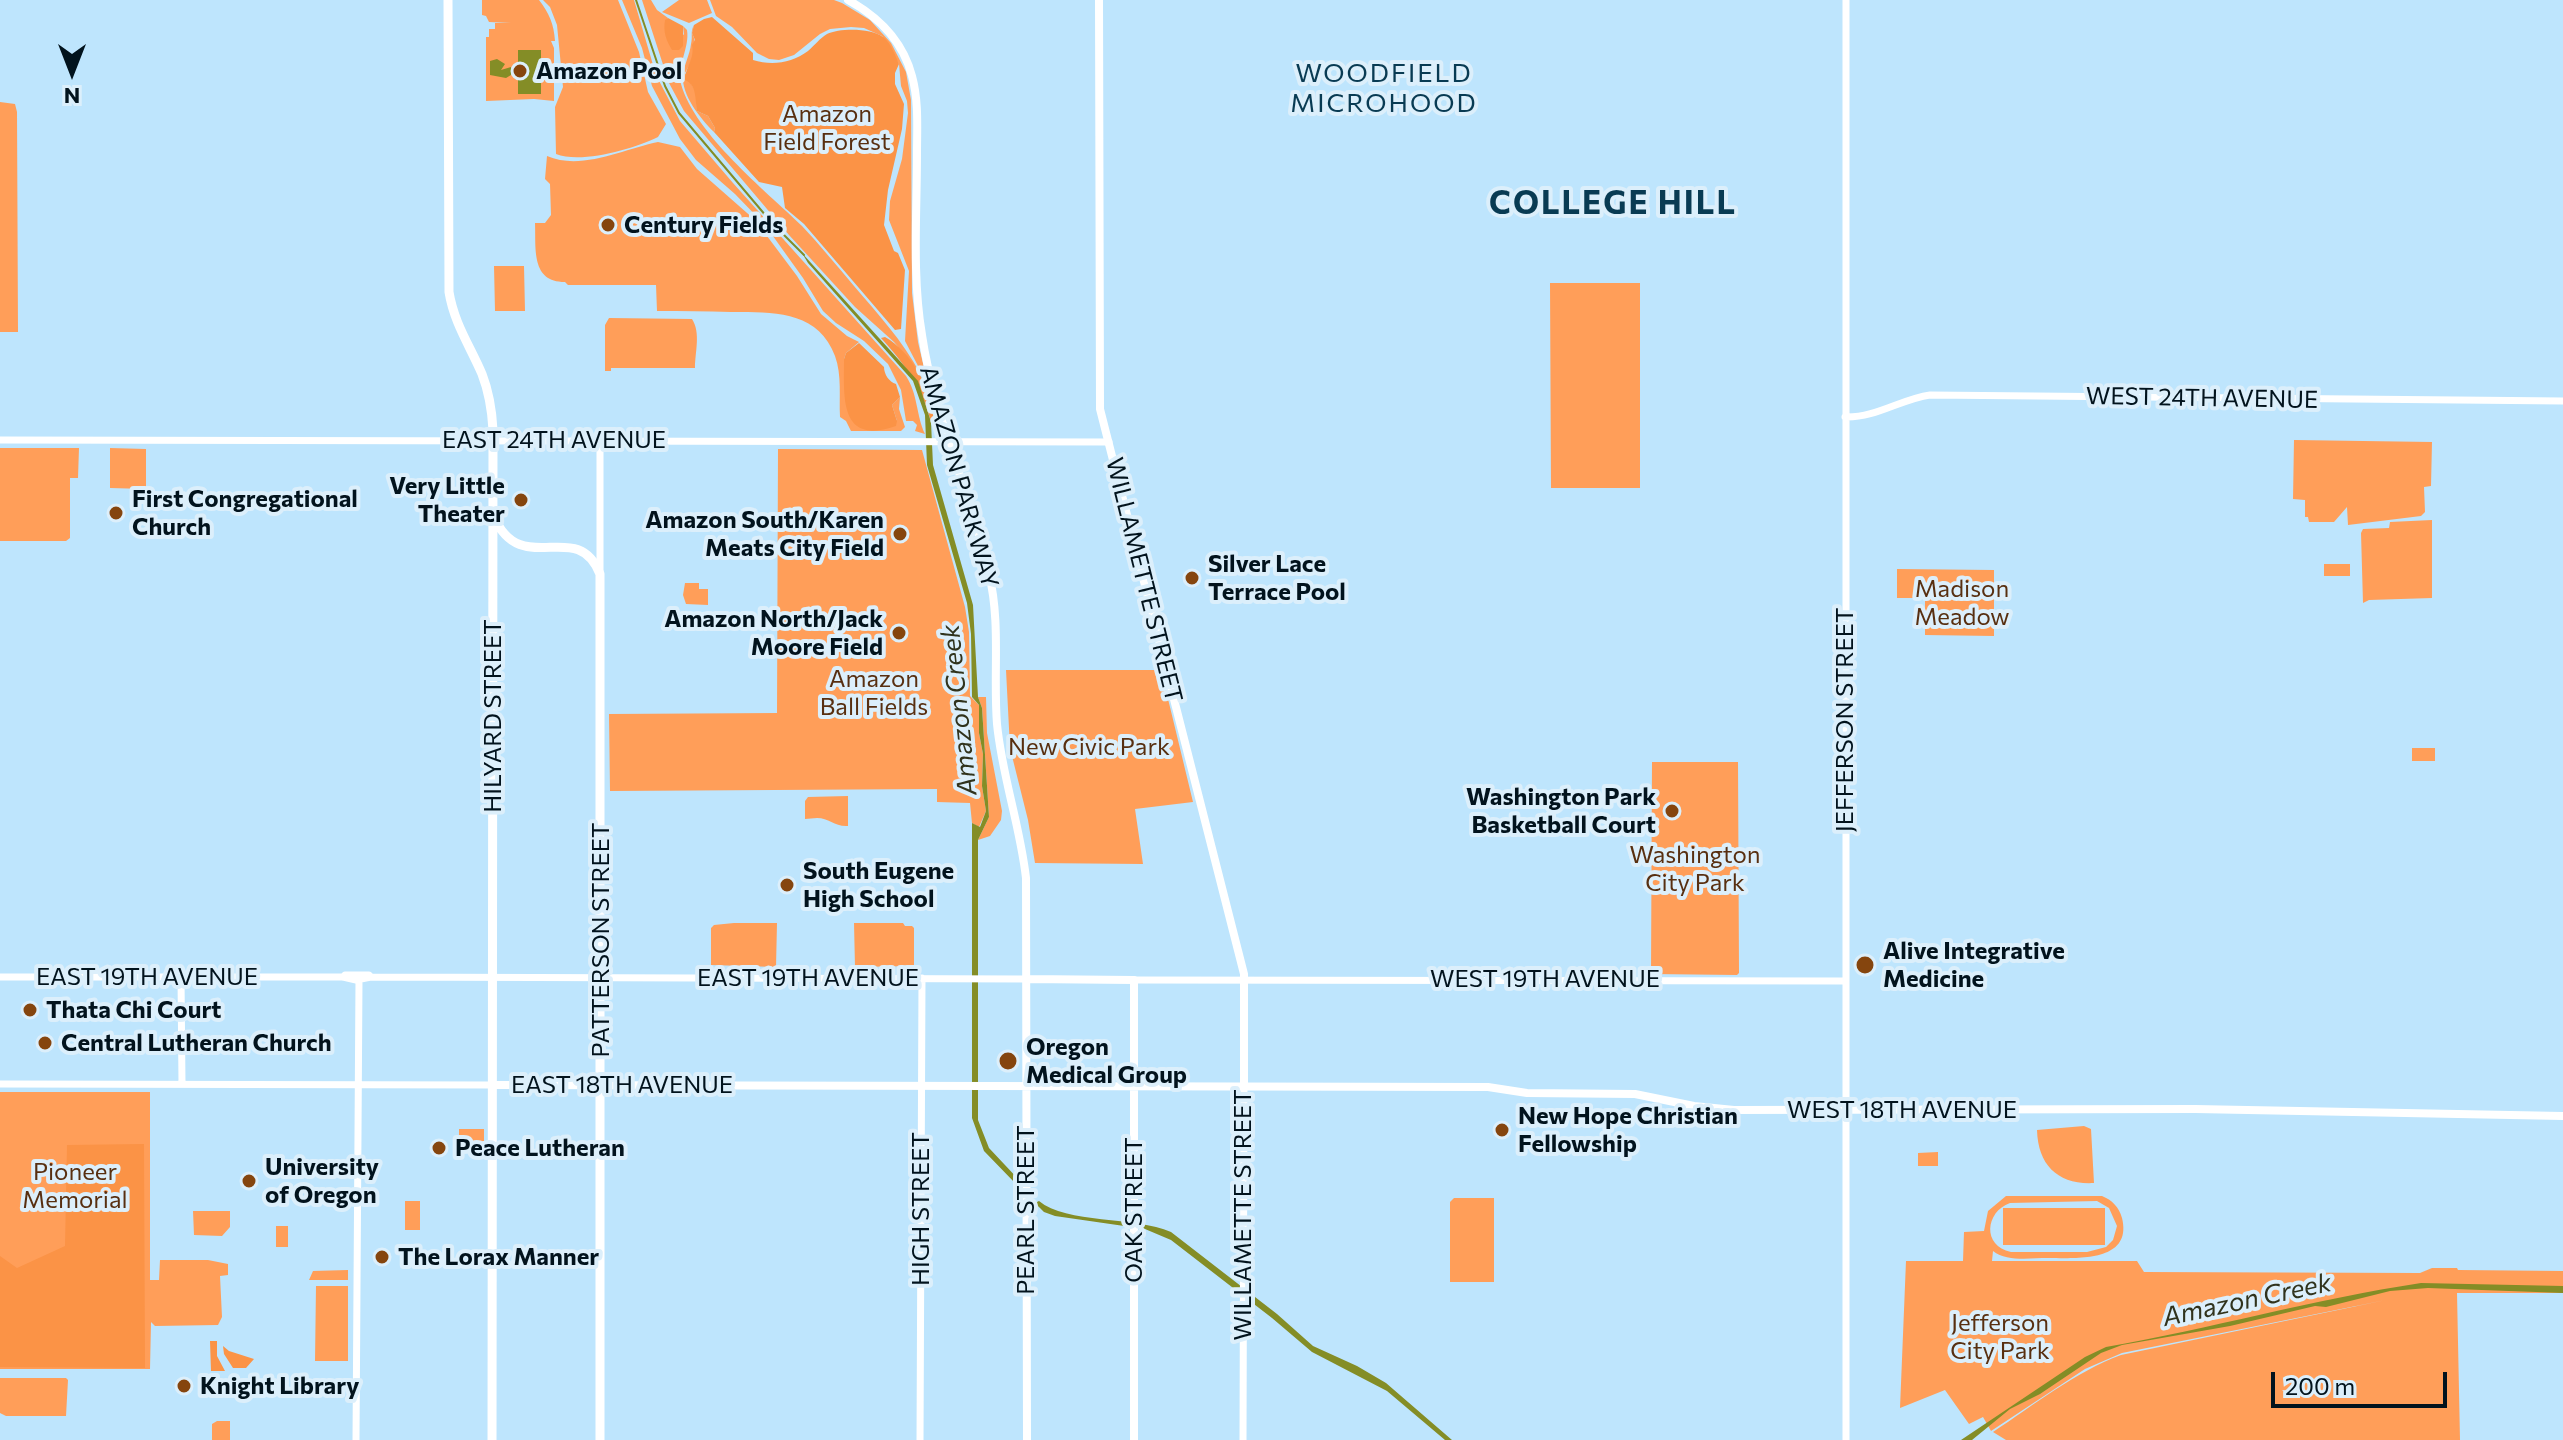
<!DOCTYPE html>
<style>
body{margin:0}
#map{position:relative;width:2563px;height:1440px;overflow:hidden;background:#bee5fd;font-family:Commissioner,sans-serif}
canvas{display:block}
.north{position:absolute;left:32px;top:32px;width:80px;height:80px;-webkit-text-stroke:6px #dceffb;paint-order:stroke;rotate:180deg;font-size:22px;font-weight:700;line-height:32px;text-align:center;color:#02131d}
.north::after{content:'';display:block;margin:auto;width:28px;height:36px;background:#02131d;clip-path:polygon(50% 0,100% 100%,50% 72%,0 100%)}
.scale{position:absolute;left:2271px;top:1372px;width:176px;height:36px;box-sizing:border-box;border:4px solid #02131d;border-top:0;padding-left:10px;font-size:24px;line-height:28px;white-space:nowrap;color:#02131d;-webkit-text-stroke:6px #dceffb;paint-order:stroke}
</style>
<div id="map">
<canvas width="2563" height="1440"></canvas>
<div class="north">N</div>
<div class="scale">200 m</div>
</div>
<script>
const c = document.querySelector('canvas').getContext('2d');
c.lineJoin = 'round';
function fill(path, color) {
  c.fillStyle = color;
  c.fill(path, 'evenodd');
}
function stroke(path, color, width, dash) {
  c.strokeStyle = color;
  c.lineWidth = width;
  c.lineCap = dash ? 'butt' : 'round';
  c.setLineDash(dash || []);
  c.stroke(path);
}
function label(font, color, halo, rows, align = 'center') {
  c.font = font + ' Commissioner,sans-serif';
  c.lineWidth = 8;
  c.setLineDash([]);
  c.textBaseline = 'middle';
  c.strokeStyle = halo;
  c.fillStyle = color;
  for (const [text, x, y, turn = 0] of rows) {
    c.save();
    c.translate(x, y);
    c.rotate((+turn || 0) * Math.PI / 180);
    c.textAlign = isNaN(turn) ? turn : align;
    if (halo) c.strokeText(text, 0, 0);
    c.fillText(text, 0, 0);
    c.restore();
  }
}
fill(new Path2D(`
 M482,0h57c10,13 15,24 16,41h-4l3,7v53l-20,-2 -48,2v-64h3v-8h6v-6h16l-22,-1 -3,-6 -4,-1z
 M543,0h75l21,52 9,40 18,32 -8,13c-24,12 -77,27 -102,17l-1,-47 8,-20 -6,-62 -7,-18z
 M622,0h12l22,75 24,46 53,62 173,193c12,18 10,39 19,58l-10,-3 2,-6 -4,-4h-7l-5,-31 -13,-26 -24,-23 -28,-18 -13,-12 -20,-33 -38,-53 -30,-31 -39,-34 -16,-21 -28,-53 -10,-38z
 M642,0h9l6,10 11,8 -3,3 19,14 -1,-9 4,4c3,18 -11,37 -6,54 14,50 84,106 121,142 18,19 35,40 52,60 24,28 48,54 66,87l-26,-31 -39,-35 -66,-72 -105,-124 -15,-28z
 M679,0h28l5,13 -23,10 -27,-11z
 M710,0h124l8,3 28,17 21,23 15,29 5,28 1,193 6,49 10,43 -23,-44 4,-70 -20,-51 1,-19 12,-42 6,-46 -1,-12 -6,-15 -2,-22 -17,-28 -18,-8 -13,-1 -21,2 -10,5 -26,21 -15,5 -10,-1 -12,-6 -25,-26 -16,-11z
 M694,25l-2,8c7,13 0,28 -7,40l11,19 1,19 11,5 7,12 -1,4c-13,-13 -33,-37 -31,-57 1,-10 7,-21 8,-31 2,-8 -1,-12 3,-19z
 M0,102l15,2 2,8 1,220h-18z
 M658,142l22,5 17,22 58,51 42,56 24,38 26,22 12,6 -13,11 -2,6 53,62 -5,-16 8,-8 -1,12 6,18 -4,4h-50l-5,-10 -6,-4c-1,-20 2,-42 -5,-61 -17,-46 -63,-44 -104,-44 -25,-1 -49,-1 -74,-1l-1,-26h-88l-3,-3c-34,0 -29,-33 -30,-59h10l6,-8 -1,-31 -5,-5 2,-23c34,15 77,-7 111,-14z
 M494,266h30l1,45h-30z
 M1550,283h90v205h-89z
 M609,318l83,1c9,14 3,33 3,49h-84v3h-6v-46z
 M2294,440l138,2 -1,44 -7,1 1,25 -4,4 -73,9 -1,-18 -13,15h-25l-1,-5h-3v-17l-12,-1z
 M0,448h79l-1,30h-8v60l-4,3h-66z
 M110,448l36,1v40l-36,-1z
 M778,449l144,1 43,157 4,25 1,64 9,9v28l4,21 -1,32 4,25 -7,16 -7,-4 -2,-20 -33,-1v-13l-327,2 -1,-77 168,-1z
 M2432,520v78l-63,2 -6,3 -2,-70 2,-4 26,-1 1,-6z
 M2324,564h26v12h-26z
 M1897,569l97,1v66l-69,-1v-37h-28z
 M685,583h14v6h9v16l-22,-1 -3,-9z
 M1006,670h155l32,132 -58,7 8,55 -108,-1 -7,-43 -18,-72z
 M978,697h8l1,36 15,78 -1,9 -11,16 -12,4 11,-23 -7,-109z
 M2412,748h23v13h-23z
 M1652,762h86l1,211 -2,2 -86,-1z
 M848,796v30c-13,1 -19,-8 -31,-8 -4,0 -8,1 -12,1v-18l3,-4z
 M734,923h43l-1,44 -65,-2v-37l3,-3z
 M854,923h49l2,3h7l2,2v38l-59,1z
 M0,1092h150v188h9l1,-20h48l20,4v11l-8,1 2,41 -4,8 -63,1 -4,-4 -1,47h-150z
 M2084,1126l7,3 3,54c-35,2 -56,-17 -57,-53z
 M459,1129h25v21h-15v-2l-10,2z
 M1938,1152v14h-20v-13z
 M2006,1196h96c10,4 17,11 20,22 11,45 -47,40 -74,40 -18,0 -41,4 -55,-7l-1,10h145l7,11 276,1 12,-5h25l1,2 105,1v22h-106l3,147h-454l-13,-8c41,-27 82,-60 128,-77l265,-55 -264,53 -37,16 -94,62 -8,-14 -14,7 -24,-34 -45,18 6,-147h57l1,-29 20,-1 4,-20zM2097,1201l12,7 8,18 -4,14 -7,7 -19,5h-76c-29,-6 -26,-40 -1,-49z
 M1454,1198h40v84h-44v-80z
 M405,1201h15v29h-15z
 M2003,1208h102v37h-102z
 M193,1211h37v16l-8,9 -28,-1z
 M276,1226h12v21h-12z
 M348,1270v10h-39l4,-9z
 M316,1286h32v75h-33z
 M0,1378h66l2,2 -2,36h-60l-6,-3z
 M217,1421h13v19h-18v-16z`), '#ff9e59');
fill(new Path2D(`
 M712,17l41,36v7c19,6 39,3 55,-9 6,-5 12,-13 19,-17 13,-6 44,-6 56,3 8,6 12,18 16,27l-4,9v11l9,20 -2,25 -14,61 -4,35 10,26 4,2 7,17 -4,59 -6,1 -91,-106 -19,-16 -3,-21 -23,-5 -45,-50 1,-4 -7,-12 -11,-5c-2,-12 0,-26 -12,-31 0,-13 10,-21 7,-35l3,-5 -3,-7 2,-8 10,-6z
 M668,18l15,8v20l-4,4h-7c-6,-10 -9,-18 -7,-30z
 M885,337c27,15 48,54 49,84l-3,1c-8,-33 -27,-59 -50,-84z
 M859,343l25,24c0,7 5,15 12,17l4,13 -8,8 5,16 -1,5c-57,20 -52,-29 -52,-67l2,-6z
 M144,1144l1,224 -145,-1v-111l17,12 48,-22 2,-101z
 M210,1341h7v15l8,15h-14z
 M223,1346l6,5 25,8 -8,9h-13l-9,-14z`), '#fb9346');
fill(new Path2D(`
 M518,50h23v44h-23z
 M497,59l8,5 -4,6 10,-3v8l-5,3 -16,-3v-14z
 M802,253l116,128 13,41 2,43 40,140 5,92 4,11 7,109 -11,23v280l11,28 31,33 -4,3 -32,-33 -12,-33v-295l8,4 6,-16 -4,-25 1,-32 -4,-21v-28l-7,-8 -1,-63 -4,-31 -40,-138 -2,-50 -12,-34 -105,-118z
 M1039,1201c27,23 96,15 132,31l106,82 36,32 44,20 29,17 66,57h-7l-58,-49 -75,-39 -40,-34 -101,-78 -26,-11 -90,-13 -11,-4 -9,-9z
 M2421,1283l142,3v7l-135,-5 -38,3 -64,16 -11,-1 -85,20 -108,19 -21,8 -61,41 -30,15 -38,31h-11l124,-83 21,-10c103,-18 209,-48 315,-64z`), '#848d26');
stroke(new Path2D(`
 M636,0l29,86 14,27 93,110 32,32`), '#848d26', 2);
stroke(new Path2D(`
 M1846,0v1440
 M1845,417c31,1 56,-18 85,-22l633,6
 M0,440l1109,2
 M600,441v133
 M0,977h343l13,3 15,-3 655,2
 M181,977l1,107
 M343,977l2,-2h24l2,2
 M1134,980l712,1
 M0,1084l493,1
 M356,1440l3,-460
 M920,1440l2,-462
 M1243,1440l1,-353`), '#fff', 7);
stroke(new Path2D(`
 M848,0c31,17 55,42 64,76 7,26 5,52 5,78 0,60 -5,122 5,181 12,82 49,159 67,239 12,49 4,100 8,150 5,52 23,101 29,154l1,562
 M1099,0l1,409 144,565v113
 M1026,979l108,1v460
 M493,1085l995,2 39,6 108,1 59,12 40,4 461,-1 368,7`), '#fff', 8);
stroke(new Path2D(`
 M448,0l1,292c5,31 21,54 33,82 7,18 10,37 11,56l-1,1010
 M494,517c28,63 83,-1 106,57v866`), '#fff', 9);
for (const [x, y, r, color] of [
 [520,71,8,"#85450e"],
 [608,225,8,"#85450e"],
 [521,500,8,"#85450e"],
 [116,513,8,"#85450e"],
 [900,534,8,"#85450e"],
 [1192,578,8,"#85450e"],
 [899,633,8,"#85450e"],
 [1672,811,8,"#85450e"],
 [787,885,8,"#85450e"],
 [1865,965,10,"#85450e"],
 [30,1010,8,"#85450e"],
 [45,1043,8,"#85450e"],
 [1008,1061,10,"#85450e"],
 [1502,1130,8,"#85450e"],
 [439,1148,8,"#85450e"],
 [249,1181,8,"#85450e"],
 [382,1257,8,"#85450e"],
 [184,1386,8,"#85450e"]
]) {
  const dot = new Path2D();
  dot.arc(x, y, r, 0, 2 * Math.PI);
  c.fillStyle = color;
  c.fill(dot);
  stroke(dot, '#dceffb', 3);
}
label('bold 24px', '#02131d', '#dceffb', [
 ["Amazon Pool",536,71],
 ["Century Fields",624,225],
 ["Very Little",505,486,"right"],
 ["Theater",505,514,"right"],
 ["First Congregational",132,499],
 ["Church",132,527],
 ["Amazon South/Karen",884,520,"right"],
 ["Meats City Field",884,548,"right"],
 ["Silver Lace",1208,564],
 ["Terrace Pool",1208,592],
 ["Amazon North/Jack",883,619,"right"],
 ["Moore Field",883,647,"right"],
 ["Washington Park",1656,797,"right"],
 ["Basketball Court",1656,825,"right"],
 ["South Eugene",803,871],
 ["High School",803,899],
 ["Alive Integrative",1883,951],
 ["Medicine",1883,979],
 ["Thata Chi Court",46,1010],
 ["Central Lutheran Church",61,1043],
 ["Oregon",1026,1047],
 ["Medical Group",1026,1075],
 ["New Hope Christian",1518,1116],
 ["Fellowship",1518,1144],
 ["Peace Lutheran",455,1148],
 ["University",265,1167],
 ["of Oregon",265,1195],
 ["The Lorax Manner",398,1257],
 ["Knight Library",200,1386]
], 'left');
label('24px', '#582f10', '#dceffb', [
 ["Amazon",827,114],
 ["Field Forest",827,142],
 ["Madison",1962,589],
 ["Meadow",1962,617],
 ["Amazon",874,679],
 ["Ball Fields",874,707],
 ["New Civic Park",1089,747],
 ["Washington",1695,855],
 ["City Park",1695,883],
 ["Pioneer",75,1172],
 ["Memorial",75,1200],
 ["Jefferson",2000,1323],
 ["City Park",2000,1351]
]);
label('24px', '#02131d', '#dceffb', [
 ["WEST 24TH AVENUE",2202,398,1],
 ["EAST 24TH AVENUE",554,440],
 ["AMAZON PARKWAY",959,477,74],
 ["WILLAMETTE STREET",1144,580,76],
 ["HILYARD STREET",493,716,-90],
 ["JEFFERSON STREET",1845,720,-90],
 ["PATTERSON STREET",601,940,-90],
 ["EAST 19TH AVENUE",147,977],
 ["EAST 19TH AVENUE",808,978],
 ["WEST 19TH AVENUE",1545,979],
 ["EAST 18TH AVENUE",622,1085],
 ["WEST 18TH AVENUE",1902,1110],
 ["HIGH STREET",921,1209,-90],
 ["PEARL STREET",1026,1210,-90],
 ["OAK STREET",1134,1210,-90],
 ["WILLAMETTE STREET",1243,1215,-90]
]);
c.letterSpacing = '2px';
label('26px', '#093b53', '#dceffb', [
 ["WOODFIELD",1384,73],
 ["MICROHOOD",1384,103]
]);
c.letterSpacing = '0px';
label('italic 26px', '#30331d', '#dceffb', [
 ["Amazon Creek",959,710,-96],
 ["Amazon Creek",2247,1300,-12]
]);
c.letterSpacing = '2px';
label('bold 32px', '#093b53', '#dceffb', [
 ["COLLEGE HILL",1613,203]
]);
c.letterSpacing = '0px';
</script>
